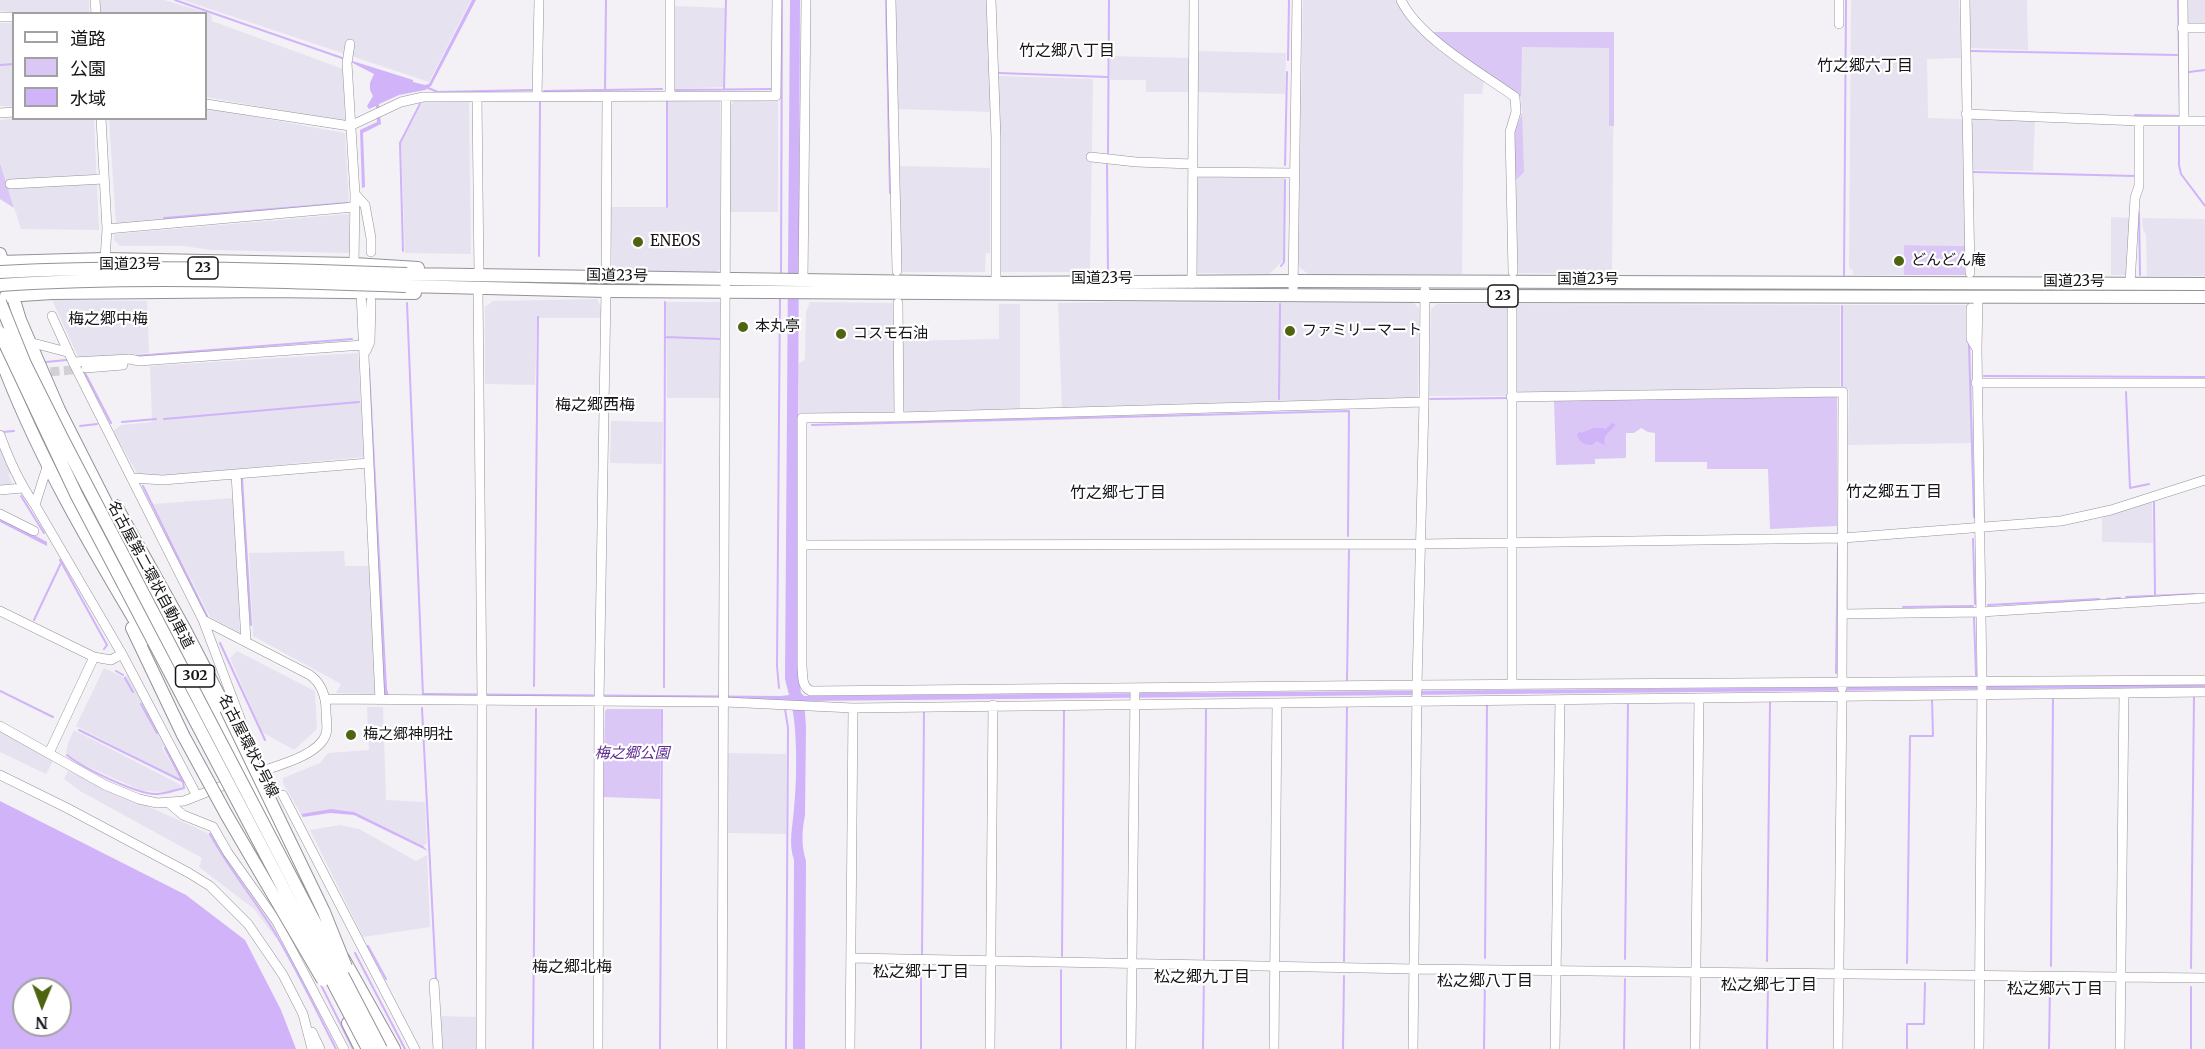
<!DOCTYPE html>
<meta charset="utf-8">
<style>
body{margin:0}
#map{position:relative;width:2205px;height:1049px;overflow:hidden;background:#f3f1f6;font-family:Merriweather,"Noto Sans JP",serif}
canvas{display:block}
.legend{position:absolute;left:12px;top:12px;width:195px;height:108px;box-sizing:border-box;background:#fff;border:2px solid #a2a1a2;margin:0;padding:8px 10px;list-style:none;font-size:18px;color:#161517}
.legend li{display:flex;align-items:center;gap:12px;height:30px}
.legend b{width:30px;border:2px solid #a2a1a2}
.north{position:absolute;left:12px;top:977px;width:60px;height:60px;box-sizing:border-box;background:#fff;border:2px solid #a2a1a2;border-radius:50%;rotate:181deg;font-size:16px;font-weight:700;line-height:24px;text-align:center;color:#161517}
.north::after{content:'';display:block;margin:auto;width:21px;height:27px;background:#4e6410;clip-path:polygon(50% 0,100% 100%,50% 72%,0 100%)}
</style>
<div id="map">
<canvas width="2205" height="1049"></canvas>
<ul class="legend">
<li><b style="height:8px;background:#fff"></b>道路</li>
<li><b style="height:16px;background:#dac7f6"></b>公園</li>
<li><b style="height:16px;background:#d0b3f9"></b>水域</li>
</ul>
<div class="north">N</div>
</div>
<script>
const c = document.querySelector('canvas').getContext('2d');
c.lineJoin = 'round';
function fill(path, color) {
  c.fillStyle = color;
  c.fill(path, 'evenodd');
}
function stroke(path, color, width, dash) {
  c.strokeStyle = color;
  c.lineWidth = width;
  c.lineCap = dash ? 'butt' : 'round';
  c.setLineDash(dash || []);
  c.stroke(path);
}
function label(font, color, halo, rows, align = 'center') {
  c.font = font + ' Merriweather,"Noto Sans JP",serif';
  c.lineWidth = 4.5;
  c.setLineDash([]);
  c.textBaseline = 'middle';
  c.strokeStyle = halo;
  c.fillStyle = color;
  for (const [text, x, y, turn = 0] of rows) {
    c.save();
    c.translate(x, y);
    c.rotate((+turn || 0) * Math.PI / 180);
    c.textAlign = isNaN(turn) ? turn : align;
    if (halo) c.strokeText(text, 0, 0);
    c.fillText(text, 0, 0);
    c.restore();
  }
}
fill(new Path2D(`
 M0,0h89v13l-57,1 -32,-3z
 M99,0h65l47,14 1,7 131,48 2,53 -139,-25v-83l-106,-1z
 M183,0h288l-42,82z
 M894,0h93l4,112 -94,-3z
 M1303,0h93l23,33 65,48 -2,13h-18l-2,180 -152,1 -10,-7 -2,-6z
 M1851,0h108l2,58 -34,1 1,54v5l33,1 2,2 1,81 2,44 -62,-1v30h-51v-4l-4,-4z
 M1968,0h59l1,50 -60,-2z
 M2188,0h17v24h-15l-3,-3z
 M675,6l50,2 -2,79 -49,2z
 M0,23h13v83h-13z
 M1430,32h184l-2,242 -97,-1v-142l7,-18 -1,-16z
 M1197,51l89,2 -1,41 -89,-2z
 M1110,56l81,2 -1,34h-44v-12h-36z
 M997,76l96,3 -3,193h-91z
 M735,100h43v112h-48l1,-107z
 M668,101h50l2,1v167l-5,4 -103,-3 -1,-63h57z
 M423,102h46l2,152 -66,-1 -4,-110z
 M206,108l139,25 4,71 -233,20 -7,-105 97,-1z
 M1977,117l58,3 -2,51 -60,-1 -2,-46z
 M14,118l80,1 5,111 -78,-1 -21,-66v-43z
 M900,166l90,2v85h-4l-1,19h-85z
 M1198,175l87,2 -2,84 -14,13 -73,-1z
 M349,214v39l-138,-3 -28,-4h-63l-6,-6v-6z
 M2111,217l21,1 -6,57h-15z
 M2142,218l63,1v57h-58l-1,-42 -3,-4z
 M597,299l4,9v10h-64l-2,67 -50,-1v-77l8,-6z
 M52,300l95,1 2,52 -70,6z
 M666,302h53l2,3 1,93h-55z
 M810,302l85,1 -2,26 4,72 -2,11 -96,3 -1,-51 7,-4 1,-48z
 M1108,302l306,1 5,6 -1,89 -356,12 -4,-107z
 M999,304h21v108l-117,2 -1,-73 97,-2z
 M1437,304h71v92h-79l2,-87z
 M1515,304l325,1v82l-326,6z
 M1843,305h124l1,38 3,1 2,99 -125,2 1,-56 -6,-1z
 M358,353l6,104 -200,19 -26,-1 -25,-44 8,-6 31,-3 -2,-56z
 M611,421l52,1 -1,42 -52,-1z
 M0,442l12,31 -4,1 5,11h-13z
 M234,498l6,135 -30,-16 -57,-113z
 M2152,501l1,42 -51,-1v-24z
 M344,551l1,15h25l7,128 -41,-1 5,-9 -88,-48 -4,-83z
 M237,651l78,40 2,38 -23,21 -32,-18 -32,-74z
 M104,668l19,9 4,-2 39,70 -4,3 19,32 -105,-54z
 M367,707h16l3,93 39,2 2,41 -4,3 -69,-34 -23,-3 -30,5 -18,-31v-5l37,-15 8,-10 41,-3z
 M74,730l107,55v3l-15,4 -24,-1 -64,-29 -12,-9 2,-10z
 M0,731l53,30 -7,13 -46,-22z
 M728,753l58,1v80l-58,-1z
 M68,771l142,63 14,23 56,78 -5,2 -21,-28 -55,-42 3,-9 -122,-67 -16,-12z
 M340,825l19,4 57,32 11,-6 3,72 -67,10 -53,-107z
 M439,1016l38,1v32h-36z`), '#e7e2ef');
fill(new Path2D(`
 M1430,32h184v94h-5v-78l-87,-1 -1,50z
 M1522,113l2,59 -9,9v-50z
 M0,163l14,45 -14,-9z
 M1904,245l62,1 2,29h-64z
 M1837,395v131l-67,3 -2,-60h-61v-7h-52v-29l-7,-1 -7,-4 -7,5h-8v25l-31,1v5l-39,1 -2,-65z
 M607,709h54l-1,90 -57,-2 2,-86z`), '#dac7f6');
fill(new Path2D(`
 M472,0h4l-45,86 -6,4 -26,5 -20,9 2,20 -18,9 2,54 -3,1 -2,-58 17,-8 -1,-16 -7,3 -2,-3 6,-10 -3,-6v-7l4,-9 -31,-16 70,22v2l12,3 4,-1z
 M790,0h10l-3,664 4,29 3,3 1401,-12v3l-1401,14 2,25 -1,89c-3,15 -4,30 1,46l-1,188h-12l1,-189c-6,-17 -1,-35 0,-52 3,-25 4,-85 -4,-108l-367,-4v-3l358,3 8,-1 -4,-16z
 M367,368h3l17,321 2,7h-5z
 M1612,423l3,1v2l-10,10 -1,9 -7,-4 -5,4c-7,0 -13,-3 -15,-10l3,-4 1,2 13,-5h10l1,2z
 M0,517l47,25v4l-47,-24z
 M0,801l186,94 59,45 36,70 15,39h-296zM24,989h36v36h-36z
 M331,809l23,3 69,34 5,5 -74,-36 -24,-2 -27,4 -2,-3z`), '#d0b3f9');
stroke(new Path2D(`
 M175,0l170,59
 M886,0l4,193
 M1970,51l207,4
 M1288,60l1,-60
 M0,65l14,-1
 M2189,72l16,-2
 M999,73l108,4
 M428,88l10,4 94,-2
 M724,89l2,-89
 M605,90l1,-90
 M675,90l98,-1
 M544,91l118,-2
 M2135,115l45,1 -2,-116
 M2179,126v39l2,9 24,32
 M1108,154l1,-154
 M1107,162l1,111
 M1285,165l2,-93
 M1973,172l162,4
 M667,207v-106
 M2139,212l1,63
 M164,218l183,-15
 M403,251l-3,-108 20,-39
 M539,256l1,-154
 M1281,266l3,-4 1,-82
 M781,275l1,-275
 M1844,275l2,-275
 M407,303l16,393
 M665,337l56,2
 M1969,345l5,172
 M135,356l217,-17
 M46,362l20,-2
 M84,371l27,52
 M1984,376l221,1
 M1842,386v-80
 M2126,392l4,96 19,-4
 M1279,399l1,-95
 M1430,399l77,-1
 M164,419l195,-17
 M122,422l34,-3
 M812,425l537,-14 -1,125
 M80,426l17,-2
 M3,432l11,-1
 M242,478l9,147
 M143,486l64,130
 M21,496l23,37
 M2154,502l1,94
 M1973,539l2,65
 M60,560l47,85 -3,4
 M2126,597l69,-3
 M2107,599l13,-1
 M1988,605l111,-6
 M1903,607l70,-1
 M1974,617l2,58
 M34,620l27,-57
 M220,643l45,97
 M116,671l7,4
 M1836,673l2,-126
 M125,678l8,14
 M1347,680l2,-130
 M534,686l4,-369
 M664,687l1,-385
 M779,688l-2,-22 3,-371
 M0,691l53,26
 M141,704l16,29
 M422,708l14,272
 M785,709l3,19 -2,321
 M79,730l105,52
 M67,755c16,13 69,39 89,39 10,0 19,-4 28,-6l-1,-6 -18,-34
 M210,834c20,37 47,68 68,104 21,36 39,74 58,111
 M368,946l18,33
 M355,953l50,96
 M922,956l2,-245
 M1062,956l2,-247
 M1485,958l2,-255
 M1204,959l2,-252
 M1625,959l3,-256
 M1344,961l3,-254
 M1767,961l3,-259
 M1907,963l3,-227h23l-1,-37
 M2051,966l2,-267
 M2191,968l3,-271
 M321,985l32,64
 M533,1049l3,-340
 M660,1049l2,-339
 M921,1049v-83
 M1061,1049v-79
 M1203,1049l1,-77
 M1343,1049l1,-73
 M1484,1049l1,-71
 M1624,1049l1,-70
 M1767,1049l1,-68
 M1907,1049v-25h17l1,-41
 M2049,1049l1,-64
 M2191,1049v-62`), '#d0b3f9', 2);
stroke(new Path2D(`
 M37,373l46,-4`), '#d2d0d5', 9, [9, 4.5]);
const minor = new Path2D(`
 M95,0l1,14
 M891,0l6,271
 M991,0l5,138v145
 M1401,0c18,38 79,72 114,97l1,15 -6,20 3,140
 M1965,0l5,273
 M2183,0l1,121
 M0,17h14
 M1839,24v-24
 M2182,28h23
 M350,44l-3,19 8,131 -1,70
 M670,95v-95
 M477,97l2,179
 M537,97l2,-97
 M206,104l144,22 51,-24 22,-5 353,-1 1,-96
 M0,113l14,-1
 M1966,114l173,7h66
 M101,118l6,111 -2,30
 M1091,157l45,5 57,2
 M1193,172l101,1
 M10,184l94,-5
 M355,194l10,11 6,33v14
 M107,229l247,-22
 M606,278l1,-181
 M803,281l3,-281
 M1192,283l2,-283
 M2130,284l5,-86 4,-12v-65
 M478,287l4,414 -1,348
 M361,292l19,408
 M1293,294l4,-294
 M898,303l1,114
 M1971,308v31l6,10 5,333 -3,367
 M52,316l21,46 130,258 52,138
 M29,342l38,10
 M1977,349l1,-53
 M366,351l4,-9 1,-41
 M73,362l57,-3 9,2 224,-16
 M86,368l37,-3
 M1976,383h229
 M1511,397l332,-5 -1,296
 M1424,402l-525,15 -97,1v248c1,9 -1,21 9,25l606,-6 788,-5
 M0,435c9,25 19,48 35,70l87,149 75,142
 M236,474l10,167
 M133,478l30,2 206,-17
 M0,490l23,-2
 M35,505l12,-38
 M0,514l34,17
 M803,545l618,-1 422,-6 218,-17 50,-11 94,-30
 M0,611l94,46 17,3 11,-6
 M1843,614l138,-2 224,-14
 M203,620l107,55c12,9 16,21 16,36 0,7 2,17 0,23 -7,23 -55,33 -75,41
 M1512,684v-379
 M326,699l399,3 128,6 1352,-16
 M0,726l105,59 34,14 18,4 27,-2 48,-19
 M49,753l45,-96
 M0,775l67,33 122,65 21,13 38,38 35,51 20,39 9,35
 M283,795l132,254
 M169,803l14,12 30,12 15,26 49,69 67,127
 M851,958l563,11 791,9
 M434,983l4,66
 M312,1032l8,17
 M598,1049l1,-347 7,-411
 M722,1049l4,-953
 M850,1049l3,-341
 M990,1049l3,-344
 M1131,1049l4,-361
 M1274,1049l3,-346
 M1413,1049l4,-364 7,-283 1,-112
 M1555,1049l5,-349
 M1695,1049l4,-351
 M1838,1049l4,-354
 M2120,1049l4,-356`);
const highway = new Path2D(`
 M0,254l20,66 39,90 74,146 186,358
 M0,262l105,-3 249,5 64,4
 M407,274l589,9 297,-2 912,3
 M406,286l200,5 819,5 780,1
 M6,296l46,-3 220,-2 143,2
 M0,356c37,100 91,191 146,283
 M116,506l69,124 41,79
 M132,628l51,107
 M343,958l51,91
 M348,1023l13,26`);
stroke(minor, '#949297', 10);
stroke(highway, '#949297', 14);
stroke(minor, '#fff', 9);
stroke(highway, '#fff', 12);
const highwayBridge = new Path2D(`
 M0,272c136,-7 271,-3 407,2
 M0,285c135,-9 270,-4 406,1
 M0,302l25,62 38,76 318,609
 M0,333l77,163 291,553
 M226,709l98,203 22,55
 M183,735l43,79 97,166`);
stroke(highwayBridge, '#949297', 14, []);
stroke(highwayBridge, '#fff', 12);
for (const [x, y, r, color] of [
 [638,242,6,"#4e6410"],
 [1899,261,6,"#4e6410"],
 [743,327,6,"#4e6410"],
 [1290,331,6,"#4e6410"],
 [841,334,6,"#4e6410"],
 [351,735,6,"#4e6410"]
]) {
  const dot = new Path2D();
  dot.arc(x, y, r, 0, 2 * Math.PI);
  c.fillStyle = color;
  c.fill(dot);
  stroke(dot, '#fff', 2);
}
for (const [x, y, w] of [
 [203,268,30],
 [1503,296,30],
 [195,676,39]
]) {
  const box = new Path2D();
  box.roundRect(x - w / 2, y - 11, w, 22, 4.5);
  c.fillStyle = '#fff';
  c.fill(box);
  stroke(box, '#161517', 1.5);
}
label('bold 14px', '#161517', null, [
 ["23",203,268],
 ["23",1503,296],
 ["302",195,676]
]);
label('15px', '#161517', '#fff', [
 ["ENEOS",650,242],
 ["どんどん庵",1911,261],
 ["本丸亭",755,327],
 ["ファミリーマート",1302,331],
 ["コスモ石油",853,334],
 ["梅之郷神明社",363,735]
], 'left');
label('15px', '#161517', '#fff', [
 ["国道23号",130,265],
 ["国道23号",617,276,1],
 ["国道23号",1102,279],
 ["国道23号",1588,280],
 ["国道23号",2074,282],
 ["名古屋第二環状自動車道",150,575,62],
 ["名古屋環状2号線",248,746,63]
]);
label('italic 15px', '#602e90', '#fff', [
 ["梅之郷公園",632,754]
]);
label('16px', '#161517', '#fff', [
 ["竹之郷八丁目",1067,51],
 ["竹之郷六丁目",1865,66],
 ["梅之郷中梅",108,319],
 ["梅之郷西梅",595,405],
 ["竹之郷五丁目",1894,492],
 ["竹之郷七丁目",1118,493],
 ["梅之郷北梅",572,967],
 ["松之郷十丁目",921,972],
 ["松之郷九丁目",1202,977],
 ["松之郷八丁目",1485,981],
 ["松之郷七丁目",1769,985],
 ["松之郷六丁目",2055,989]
]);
</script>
